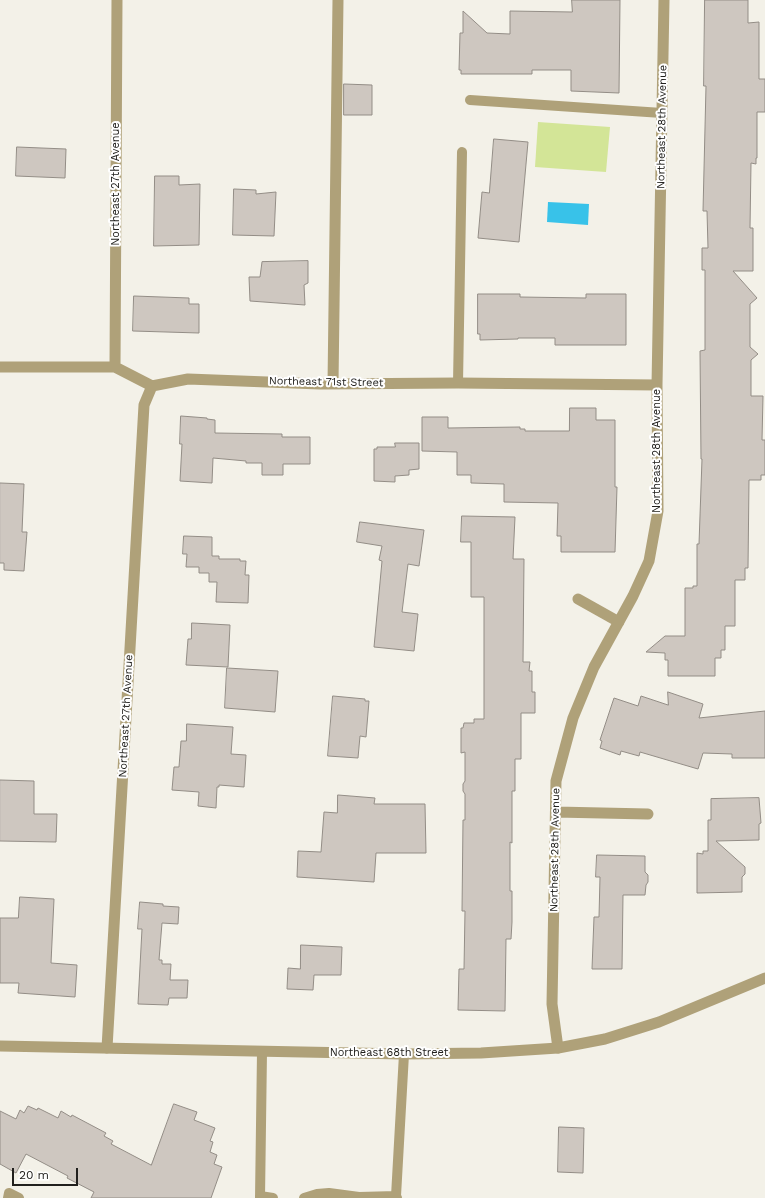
<!DOCTYPE html>
<style>
body{margin:0}
#map{position:relative;width:765px;height:1198px;overflow:hidden;background:#f3f1e8;font-family:"Work Sans",sans-serif}
canvas{display:block}
.scale{position:absolute;left:12px;top:1168px;width:66px;height:18px;box-sizing:border-box;border:2px solid #21201d;border-top:0;padding-left:5px;font-size:12px;line-height:14px;white-space:nowrap;color:#21201d;-webkit-text-stroke:3px #fff;paint-order:stroke}
</style>
<div id="map">
<canvas width="765" height="1198"></canvas>
<div class="scale">20 m</div>
</div>
<script>
const c = document.querySelector('canvas').getContext('2d');
c.lineJoin = 'round';
function fill(path, color) {
  c.fillStyle = color;
  c.fill(path, 'evenodd');
}
function stroke(path, color, width, dash) {
  c.strokeStyle = color;
  c.lineWidth = width;
  c.lineCap = dash ? 'butt' : 'round';
  c.setLineDash(dash || []);
  c.stroke(path);
}
function label(font, color, halo, rows, align = 'center') {
  c.font = font + ' "Work Sans",sans-serif';
  c.lineWidth = 4;
  c.setLineDash([]);
  c.textBaseline = 'middle';
  c.strokeStyle = halo;
  c.fillStyle = color;
  for (const [text, x, y, turn = 0] of rows) {
    c.save();
    c.translate(x, y);
    c.rotate((+turn || 0) * Math.PI / 180);
    c.textAlign = isNaN(turn) ? turn : align;
    if (halo) c.strokeText(text, 0, 0);
    c.fillText(text, 0, 0);
    c.restore();
  }
}
fill(new Path2D(`
 M538,122l72,5 -4,45 -71,-5z`), '#d3e597');
fill(new Path2D(`
 M548,202l41,2 -1,21 -41,-3z`), '#38c2e9');
const building = new Path2D(`
 M572,0h48l-1,93 -48,-2v-21h-39v4h-71v-4h-2l1,-37h3v-22l24,22 23,1v-23l62,1z
 M705,0h43v23l11,-1v57h6v33h-8v46h-1v6l-5,-1 -1,65h3v43h-20l24,27 -7,6v43l8,7 -7,6v36h12l-1,44h3v35h-4v5h-12l-1,88h-3v12h-10v46h-10v24h-4v8h-6v18h-47v-16h-3v-7l-19,-1 19,-16h20v-48h8v-2h4v-42h2l3,-85h-1l-1,-108 5,-1v-80h-3v-22h6l-1,-37h-4l3,-125h-2z
 M344,84l28,1v30h-28z
 M494,139l34,3 -9,100 -41,-4 4,-46 7,1z
 M17,147l49,2 -1,29 -49,-2z
 M155,176h24v9l21,-1 -1,61 -45,1z
 M234,189l22,1v4l20,-2 -2,44 -41,-1z
 M308,261v22l-4,2 1,20 -55,-4 -1,-24h11l2,-15z
 M478,294h42v3l66,1v-4h40v51h-71v-7h-37v1l-38,1v-6h-2z
 M134,296l55,2v6h10v29l-66,-2z
 M570,408h26v12h19v67h2l-2,65h-54v-16h-4l1,-33 -54,-1v-18l-33,-1v-8h-14v-23l-35,-1v-34h26v11l72,-1v2h5v2h44z
 M181,416l26,2v1l8,1v13l67,1v3h28v27h-27v11h-21v-12h-16v-2l-33,-3 -1,25 -32,-2 2,-37h-2z
 M395,443h24v26l-10,1v5l-14,1v6l-21,-1v-32h3v-2h18z
 M0,483l24,1 -2,48h5l-3,39 -20,-1v-7h-4z
 M462,516l53,1 -2,42h11l-1,103h7l-1,9h3v21h3v21h-14v46h-6v32h-3v52l-2,-1v49h2v31l-1,17h-5l-1,72 -47,-1 1,-41h5l1,-58h-3l1,-91h2v-26l-2,-3v-7l2,-3v-29l-4,1v-25h2l1,-5h10v-4h10v-122h-13v-55h-10z
 M360,522l64,8 -5,36 -11,-2 -6,48 16,2 -4,37 -40,-4 8,-86 -3,-1 3,-14 -25,-4z
 M184,536l28,1v19h7v3h21v2h6l-1,14h4l-1,28 -32,-1 1,-20h-8v-9h-10v-6h-13l1,-13h-4z
 M192,623l38,2 -2,42 -42,-2 2,-26h3z
 M227,668l51,3 -3,41 -50,-4z
 M668,692l35,12 -4,14 66,-7v47h-33v-4l-29,-1 -5,16 -58,-17 -1,4 -18,-5 -1,4 -20,-7 2,-7 -2,-1 14,-42 24,8 3,-10 27,9z
 M333,696l32,3v2h4l-3,36 -6,-1 -2,22 -30,-2z
 M187,724l46,3 -2,27 15,1 -2,32 -25,-2v2h-2l-1,21 -18,-2 1,-14 -27,-2 2,-23h5l2,-26h5z
 M0,780l34,1v33h23l-1,28 -56,-1z
 M338,795l37,3 -1,6h51l1,49h-50l-2,29 -77,-5 1,-26 23,1 3,-40 13,1z
 M759,798l2,25 -2,1v16l-43,1 29,26v7l-3,3v15l-45,1v-40l6,1v-3h5v-31h3v-21z
 M597,855l48,1v16l3,3v7l-2,3 -1,10h-22l-1,74h-30l2,-52h5l1,-40h-4z
 M20,897l34,2 -3,64 26,2 -2,32 -57,-4 1,-10h-19v-65h18z
 M140,902l23,2v2l16,1 -1,17 -16,-1 -3,37h3v4h9l-1,16h18l-1,18h-18l-1,7 -30,-1 4,-75h-4z
 M301,945l41,2 -1,28h-27l-1,15 -26,-1 1,-21 12,1z
 M174,1104l23,8 -3,8 21,8 -5,13 3,1 -3,10 7,3 -3,9 8,3 -11,31h-120l3,-6 -27,-14 1,-2 -42,-22 -10,19 -16,-9v-53l16,8 4,-9 4,3 4,-7 9,4 1,-2 20,10 3,-7 10,6 1,-2 34,18 -2,3 9,5 -2,3 40,21z
 M559,1127l25,1 -1,45 -25,-1z`);
fill(building, '#cec7c0');
stroke(building, '#938d86', 1);
stroke(new Path2D(`
 M470,100l192,13
 M458,383l4,-231
 M260,1196l13,2
 M396,1196l8,-142
 M8,1198l1,-5 10,5
 M260,1198l2,-146
 M304,1198l13,-4 12,-1 30,4 37,-1 1,2`), '#afa179', 10);
stroke(new Path2D(`
 M0,367h115l37,19 36,-7 132,5 138,-1 199,2
 M115,367l2,-367
 M333,384l5,-384
 M578,599l41,23
 M556,812l92,2
 M107,1048l37,-643 8,-19
 M558,1048l-6,-44 4,-223 17,-63 21,-51 39,-71 16,-35 9,-50 -1,-126 7,-385`), '#afa179', 11);
stroke(new Path2D(`
 M0,1046l404,8 77,-1 77,-5 47,-9 54,-17 106,-44`), '#afa179', 11);
label('11px', '#21201d', '#fff', [
 ["Northeast 28th Avenue",662,127,-89],
 ["Northeast 27th Avenue",116,184,-90],
 ["Northeast 71st Street",326,382,1],
 ["Northeast 28th Avenue",657,451,-90],
 ["Northeast 27th Avenue",126,716,-87],
 ["Northeast 28th Avenue",555,850,-89],
 ["Northeast 68th Street",389,1053]
]);
</script>
